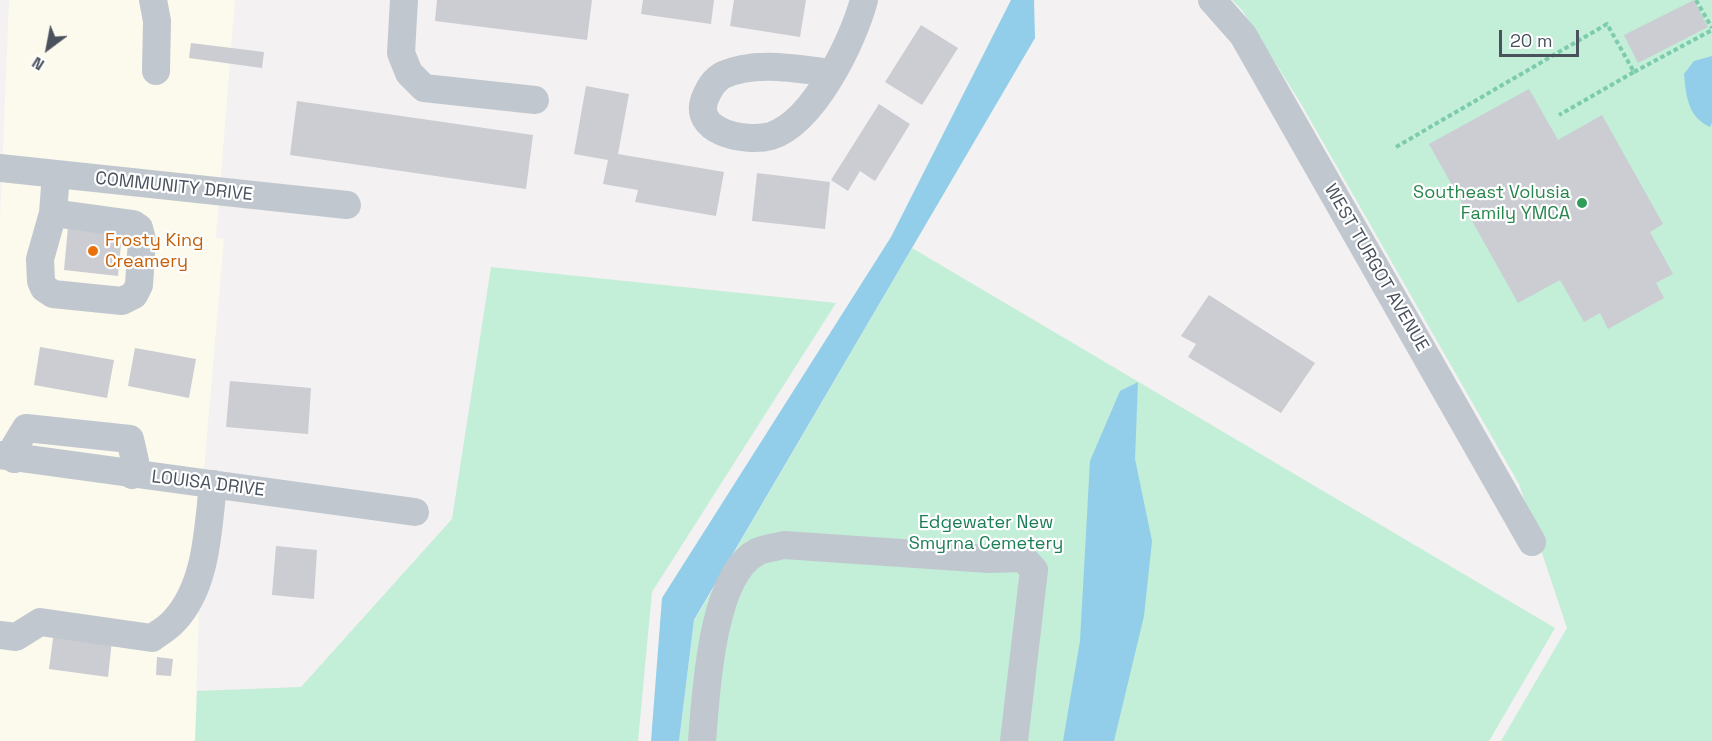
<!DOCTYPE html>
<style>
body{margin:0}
#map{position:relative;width:1712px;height:741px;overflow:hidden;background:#f3f1f1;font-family:"Space Grotesk",sans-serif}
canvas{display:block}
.north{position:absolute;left:18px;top:18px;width:60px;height:60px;-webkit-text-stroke:4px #fff;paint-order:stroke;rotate:212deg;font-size:16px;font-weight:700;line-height:24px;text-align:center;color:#4a525e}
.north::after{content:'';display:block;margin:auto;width:21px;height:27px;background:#4a525e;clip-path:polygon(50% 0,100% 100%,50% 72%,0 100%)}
.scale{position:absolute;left:1499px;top:30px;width:80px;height:27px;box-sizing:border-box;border:3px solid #4a525e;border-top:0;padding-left:8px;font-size:18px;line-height:21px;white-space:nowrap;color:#4a525e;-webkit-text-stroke:4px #fff;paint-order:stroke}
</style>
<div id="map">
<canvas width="1712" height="741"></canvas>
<div class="north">N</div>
<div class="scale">20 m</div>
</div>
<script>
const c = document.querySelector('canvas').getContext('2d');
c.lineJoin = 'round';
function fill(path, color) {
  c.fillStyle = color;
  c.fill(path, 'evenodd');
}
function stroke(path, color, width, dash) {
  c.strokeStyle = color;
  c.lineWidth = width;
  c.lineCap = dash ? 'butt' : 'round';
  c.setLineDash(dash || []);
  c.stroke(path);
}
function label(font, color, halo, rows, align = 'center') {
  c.font = font + ' "Space Grotesk",sans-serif';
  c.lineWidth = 4.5;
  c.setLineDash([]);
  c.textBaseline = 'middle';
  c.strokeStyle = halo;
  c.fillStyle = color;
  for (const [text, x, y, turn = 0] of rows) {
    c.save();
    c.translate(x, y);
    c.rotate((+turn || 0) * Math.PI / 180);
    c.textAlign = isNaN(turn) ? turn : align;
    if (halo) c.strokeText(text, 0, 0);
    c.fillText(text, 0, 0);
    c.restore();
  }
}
fill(new Path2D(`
 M9,0h226l-19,238 8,1 -21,243 -8,259h-195v-521z`), '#fcf9ed');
fill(new Path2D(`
 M1232,0h480v741h-211l66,-113 -48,-144 -219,-382 -58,-92z
 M912,248l643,380 -66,113h-810l15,-120z
 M491,267l345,36 -184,289 -14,149h-443l2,-50 104,-4 151,-168z`), '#c3eed8');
fill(new Path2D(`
 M1011,0h23l1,38 -341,582 -15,121h-28l11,-143 229,-361z
 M1712,56v67l-2,4c-22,-10 -24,-31 -26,-53l10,-13z
 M1138,382l-3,77 17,82 -8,75 -30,125h-51l17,-100 10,-180 30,-70z`), '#92cee9');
fill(new Path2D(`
 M437,0h155l-5,40 -152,-19z
 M643,0h71l-3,24 -70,-10z
 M734,0h72l-6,37 -70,-11z
 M1694,0l14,27 -70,36 -14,-28z
 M921,25l37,23 -36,57 -37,-23z
 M191,43l73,9 -2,16 -73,-10z
 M586,86l43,8 -11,60 106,18 -8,44 -81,-14 3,-12 -35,-6 5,-24 -34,-6z
 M1529,89l29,51 44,-25 61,109 -13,8 23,42 -17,9 8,15 -56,31 -8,-16 -16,9 -24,-42 -42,23 -89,-159z
 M297,101l236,34 -7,54 -236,-34z
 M879,104l31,20 -35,57 -15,-10 -12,20 -17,-11z
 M757,173l73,9 -5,47 -73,-8z
 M68,227l54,6 -4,43 -54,-6z
 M1209,295l106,68 -34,50 -93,-56 8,-13 -15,-8z
 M40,347l74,13 -7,38 -73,-13z
 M135,348l61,11 -7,39 -61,-12z
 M230,381l81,7 -3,46 -82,-7z
 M276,546l41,4 -3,49 -42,-4z
 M54,631l58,9 -4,37 -59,-8z
 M157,657l16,2 -2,17 -15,-1z`), '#cbcdd3');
stroke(new Path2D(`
 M1696,0l16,28
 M1634,72l78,-42
 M1396,147l211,-123 27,48 -75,43`), '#7ccbac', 4, [4.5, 3]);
stroke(new Path2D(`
 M153,0l4,21 -1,50
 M404,0l-3,53 8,20 15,15 111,12
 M1212,0l31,35 289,507
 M832,73c-34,-4 -77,-13 -109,2 -9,5 -13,12 -17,21 -17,36 40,47 65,40 43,-14 82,-95 93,-136
 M0,168l347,37
 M53,213l80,11 6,4 3,12 -3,45 -5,10 -12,6 -69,-7 -9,-6 -3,-7 -1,-22 13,-46 3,-39
 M0,455l415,57
 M14,459l1,-13 11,-18 104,11 5,22 -3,14
 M0,635l16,2 24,-15 112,16c7,-5 16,-10 22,-17 33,-35 34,-92 39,-137
 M702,741c4,-47 9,-165 55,-189 8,-4 19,-5 27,-7l205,14 34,-1 11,12 -20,171`), '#c0c7cf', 28);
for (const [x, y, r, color] of [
 [1582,203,6,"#2e9e5b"],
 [93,251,6,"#e8710a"]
]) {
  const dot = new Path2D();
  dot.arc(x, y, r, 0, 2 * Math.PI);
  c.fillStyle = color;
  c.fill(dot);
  stroke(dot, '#fff', 2);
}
label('18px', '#4a525e', '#fff', [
 ["COMMUNITY DRIVE",174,187,6],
 ["WEST TURGOT AVENUE",1376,268,60],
 ["LOUISA DRIVE",208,484,7]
]);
label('18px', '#27864d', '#fff', [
 ["Southeast Volusia",1570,193],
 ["Family YMCA",1570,214]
], 'right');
label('18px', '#c56008', '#fff', [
 ["Frosty King",105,241],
 ["Creamery",105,262]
], 'left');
label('18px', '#1c7e57', '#fff', [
 ["Edgewater New",986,523],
 ["Smyrna Cemetery",986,544]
]);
</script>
